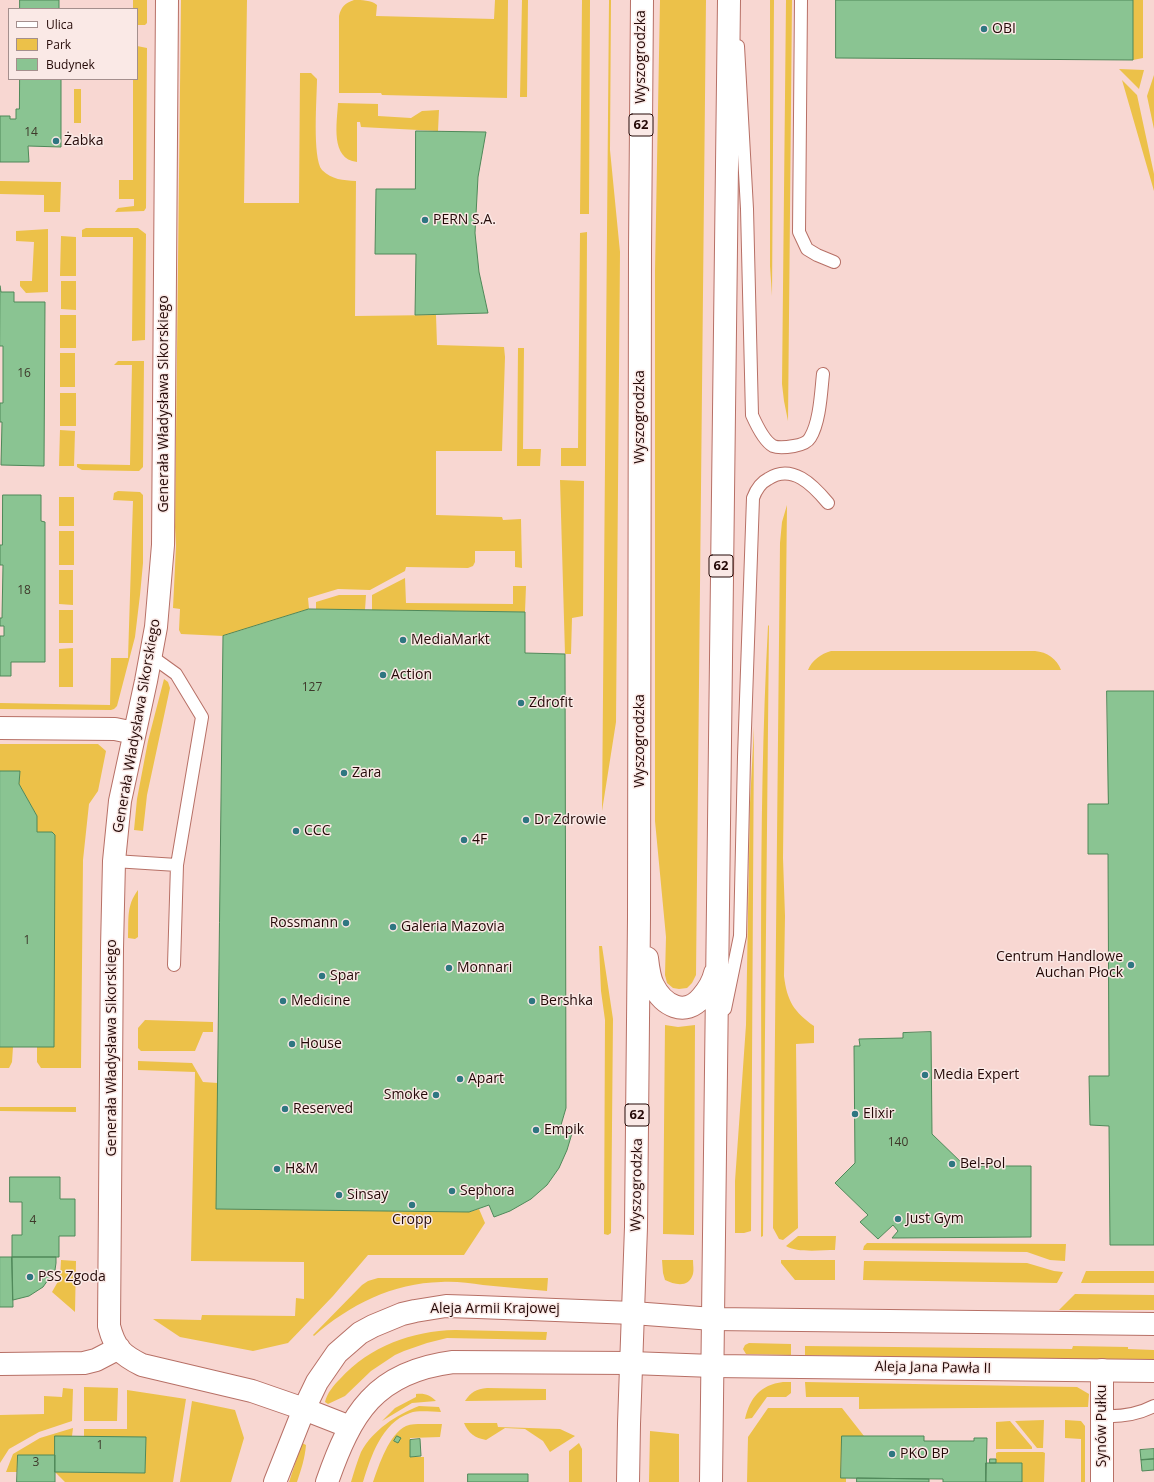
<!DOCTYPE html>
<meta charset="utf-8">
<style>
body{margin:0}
#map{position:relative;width:1154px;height:1482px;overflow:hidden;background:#f8d7d2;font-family:"Open Sans",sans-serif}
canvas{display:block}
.legend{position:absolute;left:8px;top:8px;width:130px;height:72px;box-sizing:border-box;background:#fae9e6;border:1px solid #a48f8d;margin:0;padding:5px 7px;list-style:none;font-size:12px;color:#240907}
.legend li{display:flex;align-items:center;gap:8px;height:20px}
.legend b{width:20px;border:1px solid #a48f8d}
</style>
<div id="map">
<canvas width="1154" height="1482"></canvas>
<ul class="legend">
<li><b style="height:5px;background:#fff"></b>Ulica</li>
<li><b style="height:11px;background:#ecc149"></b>Park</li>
<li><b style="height:11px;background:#8ac492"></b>Budynek</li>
</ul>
</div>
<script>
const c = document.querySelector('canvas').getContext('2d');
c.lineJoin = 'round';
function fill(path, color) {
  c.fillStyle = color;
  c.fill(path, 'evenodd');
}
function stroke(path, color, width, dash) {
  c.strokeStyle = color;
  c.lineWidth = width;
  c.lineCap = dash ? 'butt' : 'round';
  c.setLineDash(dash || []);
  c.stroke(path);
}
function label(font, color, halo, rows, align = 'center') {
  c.font = font + ' "Open Sans",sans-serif';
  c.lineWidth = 3;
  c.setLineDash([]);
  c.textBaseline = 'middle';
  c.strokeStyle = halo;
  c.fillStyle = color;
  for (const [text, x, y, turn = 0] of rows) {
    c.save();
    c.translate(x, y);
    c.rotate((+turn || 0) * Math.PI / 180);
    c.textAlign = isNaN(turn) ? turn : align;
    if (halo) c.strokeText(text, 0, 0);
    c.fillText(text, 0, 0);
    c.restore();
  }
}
fill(new Path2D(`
 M133,0h14v23l-2,2h-8v-16h-4z
 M181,0h66l-3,203h55l1,-130h11l6,6c0,17 -5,79 5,91 10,10 21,10 34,11l-1,135 81,-1 1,30 67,2 1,10 -3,94h-66v64l66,2 1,3 18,-1 1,49 -7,-1v-16h-40v11l-2,4 -5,2 -62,-1 -1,4 -35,19 -32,-1 -30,9 1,11 -86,27 -42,-2 -2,-4 1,-21 -7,-1 3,-62 -1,-19z
 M354,0c8,0 17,0 23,5l-1,11 118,3 1,-19h13l-1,98 -125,-3 -1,-2h-42v-77c2,-9 6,-13 15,-16z
 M522,0h6l-1,97h-7z
 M582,0h8l-1,214h-9z
 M609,0h2l-1,150 10,102 -4,470 -14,89z
 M660,0h46l-10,975 -4,8 -5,5 -8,1 -6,-1 -6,-5 -2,-8 1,-38 -11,-116v-550z
 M770,0h4l-2,296 -2,-30z
 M786,0h6l-4,421 -4,-20 -2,-17z
 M1133,0h10v58l-10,2z
 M137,46l10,2 -1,160 -2,3 -29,1 3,-4 16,-2v-7h-15v-19h14v-101h4z
 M1119,69l25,1 -5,19z
 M1154,75v54l-7,-33z
 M1122,80l15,15 17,79v17z
 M74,89h7v34h-7z
 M338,103l40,1v12l33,2 11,-7 17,-1 -1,21 -77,-4 -1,-5h-3v40c-27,-3 -20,-39 -19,-59z
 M0,181l61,1 -1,30h-16v-17l-44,-1z
 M86,228h52l8,6 -1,106 -13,1 1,-104h-51v-7z
 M48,229v63l-22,1 -6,-7v-5h12l2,-39 -18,-1v-10z
 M587,232l-1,234h-25v-18h17l2,-215z
 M61,236l15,1v39h-16z
 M61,281h15v29l-15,-1z
 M60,315h16v33h-16z
 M518,348h6l-1,101h18l-1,17h-23z
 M60,353h15v34h-15z
 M118,361h26l-1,106 -4,4h-4l-53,-1 -5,-3v-3l53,1 2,-100h-18z
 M60,393h16v33h-16z
 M60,430l15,1 -1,35h-15z
 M560,480l24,1 -1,135 -11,2 -1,36h-6z
 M118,491l22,1 3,3v68l-3,32 -5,42 -18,69 -3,3 -3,1 -111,-1v-6l110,2 1,-47h17l5,-157 -20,-1 1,-7z
 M59,497h15v29h-15z
 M787,505l-4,353 2,58 -1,60c3,25 10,36 30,50v17l-18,1 2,184 -15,12 -4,-1 -6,-11 7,-685 2,-21z
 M59,531h15v34h-15z
 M59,570h14v35l-14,-1z
 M405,578l1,25 107,1v-18h13l-1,26 -153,-2v-15z
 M339,595h27l-1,15 -49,-1v-7z
 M59,610h14v33h-14z
 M769,625l-6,611 -2,1c2,-204 -4,-408 7,-611z
 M73,648v39h-14v-38z
 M831,651h204c12,1 22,8 26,19h-253c4,-10 13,-16 23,-19z
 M164,679l4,3 2,6 -23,107 -4,36 -9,-1 3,-31 11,-58z
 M754,727l-3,504 -7,2h-9v-52l11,-156 4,-222z
 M0,744h98l8,7 -8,40 -9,13 -6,56 -2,208h-40l-4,-6v-15l17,-1 1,-210 -3,-4h-15v-16l-18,-32 1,-13h-20z
 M138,890v47l-3,2 -7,-1c1,-19 -2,-32 10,-48z
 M599,946h3l11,73 -2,214 -3,2 -4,-1v-2l1,-212 -4,-29z
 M145,1020l68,2v10h-10l-8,19h-54l-3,-3v-20z
 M665,1025l13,2 17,-2 -1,210 -31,-1z
 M0,1047h13l-1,15 -3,6h-9z
 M138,1061l54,2 11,19 15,1 -1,126 252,3 10,-3 6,14 -21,32h-96l-35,41 -45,47 -35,8 -73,-14 -27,-18 48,1 1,-5 93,1 1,-18 8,1v-37l-113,-1 4,-189 -57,-2z
 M0,1107h76v5l-76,-1z
 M798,1236h38l-1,14c-13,0 -39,3 -49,-4z
 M867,1243l199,1 -1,17 -15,-1 -23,-8 -164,-2 1,-4z
 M61,1260l15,1 -1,51 -23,-20 8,-14z
 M662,1260h31c0,5 1,10 0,14 -4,14 -18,11 -28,6l-2,-7z
 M781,1260h54v20h-40l-14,-17z
 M864,1261l163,2 27,8 9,1 -6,11 -194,-3z
 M1086,1271h68v12h-73z
 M378,1278h170l-1,13c-22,-2 -43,-4 -64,-6 -14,-2 -28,-4 -42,-3 -48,1 -92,23 -127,54l-1,-1 49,-50 6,-4z
 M1075,1294l79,1v15h-95z
 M455,1330l92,2 -1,8 -99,-2 -20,5 -23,8 -9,4 -24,16 -26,25 -17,8 -3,-2c2,-9 9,-17 15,-23 30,-33 72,-48 115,-49z
 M749,1343l42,1v11l-45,-1 -3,-5 2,-4z
 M805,1346l267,3 1,-3 55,1v2l26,1v11l-125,-1 -224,-5z
 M783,1382h8v11l-5,4h-19l-15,21 -7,1c5,-21 15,-34 38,-37z
 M805,1382l272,5 12,7 -1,13 -229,2v-12h-53z
 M84,1387l34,1 -1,33h-33z
 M63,1388l10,1 -1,32 -33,11 -30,17 -9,14v-48l44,-1v-18l18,1z
 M487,1388l59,1v11l-81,1c6,-9 11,-12 22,-13z
 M127,1390l59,9 -13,83h-108l-10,-10 90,1 1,-36h-62v-8h43z
 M416,1394c9,-1 14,1 20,7l-24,2 -30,18 13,-13 21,-11z
 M192,1401l43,9 9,28 -13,44h-51z
 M419,1406l20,1 2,5c-10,0 -22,-2 -31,1 -29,10 -39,44 -47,69h-12c3,-10 6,-20 10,-30 12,-22 35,-37 58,-46z
 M768,1408h74l22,28h-22l-1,42h5v4h-99l1,-45z
 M1044,1420l-1,28h-6l-22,-27z
 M1065,1420l16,1 4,5v56h-4v-43l-16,-1z
 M1010,1421l22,26v2h-36v-27z
 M464,1423h33l1,4 62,2 15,7 -25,16 -7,-11 -18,-12 -20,-1 -19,12c-11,-2 -18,-7 -22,-17z
 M422,1424h20l-2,13 -30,1v19h14v25h-51c6,-17 16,-48 33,-56 5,-2 11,-2 16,-2z
 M73,1428l-1,8 -17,19h-37l-1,17h-11l7,-18 27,-16z
 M650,1431l29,3v48h-30z
 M302,1443l4,2c-1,13 -5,25 -9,37h-8z
 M579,1443l3,6v33h-13v-31z
 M998,1452h45l2,1 -1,29h-22l-26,-19v-10z`), '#ecc149');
const building = new Path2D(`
 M20,0h39v9h-39z
 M836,0h297v60l-297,-2z
 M20,79h41v68l-33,-1 1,16h-29v-46h10v3h6v-10h3z
 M416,131l70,1 -8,45 -3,56 4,39 9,41 -73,2 1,-61h-41l1,-65h39z
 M0,286l1,6h13v10h31l-1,164 -43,-1 1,-43h-2v-19h3v-57h-3z
 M3,495h38v26l4,1v140h-34v14h-11v-40h4v-10h-4v-8h2l1,-53h-3v-20h2z
 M309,609l216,3v41l40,1 1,454 -5,17 12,5 -6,20 -8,18 -12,17 -16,14 -21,12 -16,6 -5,-12 -20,7 -253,-3 7,-573z
 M1107,691h47v554h-44l-1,-119 -19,-1 -1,-49h20l-1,-222h-20v-50h20z
 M0,771h20l-1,13 18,32v16h15l3,3 -1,212h-54z
 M931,1032l1,102 33,32h66v71l-139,1 6,-7 -5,-6 -15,14 -18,-17 8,-7 -33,-32 20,-20 -1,-117h6l-1,-7 44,-1v-5z
 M10,1177h50v22h15v37h-16v21h-47v-22h10v-33h-12z
 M0,1257h12l1,50h-13z
 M12,1257h44v6l-1,7 -12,17 -14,9 -16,4z
 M55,1436l91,1 -1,36 -90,-1z
 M397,1436l4,2 -3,5 -4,-2z
 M842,1436h82v5h50v-3h13l-1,44h-43v-3l-102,-1z
 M420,1439l1,17 -11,1v-17z
 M1154,1449v10l-13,1 -1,-10z
 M18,1455h37v27h-38z
 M990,1459h6v4h-6z
 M1154,1459v11l-12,1 -1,-11z
 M986,1463h36v19h-36z
 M468,1474h60v8h-60z
 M857,1478l72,1v3h-72z`);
fill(building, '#8ac492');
stroke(building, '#4f8859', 1);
const service = new Path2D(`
 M801,0l-2,232 8,17 10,6 17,7
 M738,46l9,163 5,206c4,9 12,26 21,31 5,2 15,1 21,0 6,-1 13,-3 16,-8 10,-16 11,-46 13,-64
 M114,861l63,4 25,-148 -26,-43 -25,-18
 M174,965l3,-100
 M725,1009l15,-73 4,-179 9,-259c3,-8 7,-15 15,-19 24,-16 45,6 60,24
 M1102,1416c19,1 35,-1 52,-10`);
const minor = new Path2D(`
 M167,0l-4,545 -7,82 -10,54 -26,120 -6,60 -2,87 -3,378c6,23 13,29 33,39l110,26 52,18 46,18
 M0,728l115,1 19,4
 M0,1364l84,-1 12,-3 23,-12
 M1102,1370v112`);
const tertiary = new Path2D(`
 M275,1482l29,-73 13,-27 20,-29 23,-20 13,-7 29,-12 13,-3 31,-5 32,1 155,6 80,6 441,5
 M327,1482c24,-69 48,-110 126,-120l178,1 82,3 441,5`);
const primary = new Path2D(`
 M647,958c1,9 2,19 6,27 10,20 32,33 49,12 6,-7 11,-15 13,-24
 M628,1482l1,-58 7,-197 3,-309 1,-668 2,-250
 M711,1482l18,-1482`);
stroke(service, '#b77066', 14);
stroke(minor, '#b77066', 24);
stroke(tertiary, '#b77066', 24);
stroke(primary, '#b77066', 24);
stroke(service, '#fff', 12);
stroke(minor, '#fff', 22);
stroke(tertiary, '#fff', 22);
stroke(primary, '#fff', 22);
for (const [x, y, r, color] of [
 [984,29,4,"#2f7681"],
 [56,141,4,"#2f7681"],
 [425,220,4,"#2f7681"],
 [403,640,4,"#2f7681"],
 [383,675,4,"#2f7681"],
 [521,703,4,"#2f7681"],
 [344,773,4,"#2f7681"],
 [526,820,4,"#2f7681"],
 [296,831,4,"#2f7681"],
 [464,840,4,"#2f7681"],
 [346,923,4,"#2f7681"],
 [393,927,4,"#2f7681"],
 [1131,965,4,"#2f7681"],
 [449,968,4,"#2f7681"],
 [322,976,4,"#2f7681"],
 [283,1001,4,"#2f7681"],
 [532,1001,4,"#2f7681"],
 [292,1044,4,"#2f7681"],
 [925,1075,4,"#2f7681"],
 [460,1079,4,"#2f7681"],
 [436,1095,4,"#2f7681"],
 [285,1109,4,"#2f7681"],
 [855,1114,4,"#2f7681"],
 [536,1130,4,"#2f7681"],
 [952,1164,4,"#2f7681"],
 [277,1169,4,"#2f7681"],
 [452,1191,4,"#2f7681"],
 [339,1195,4,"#2f7681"],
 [412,1205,4,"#2f7681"],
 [898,1219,4,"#2f7681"],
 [30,1277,4,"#2f7681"],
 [892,1454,4,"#2f7681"]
]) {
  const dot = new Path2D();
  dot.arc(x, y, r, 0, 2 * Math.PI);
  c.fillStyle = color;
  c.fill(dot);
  stroke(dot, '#fae9e6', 1.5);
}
label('12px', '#3e382a', null, [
 ["14",31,133],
 ["16",24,374],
 ["18",24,591],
 ["127",312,688],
 ["1",27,941],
 ["140",898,1143],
 ["4",33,1221],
 ["1",100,1446],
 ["3",36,1463]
]);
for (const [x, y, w] of [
 [641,125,24],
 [721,566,24],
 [637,1115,24]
]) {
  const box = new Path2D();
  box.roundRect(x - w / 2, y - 11, w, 22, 3);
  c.fillStyle = '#fae9e6';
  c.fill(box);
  stroke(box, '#240907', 1);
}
label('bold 13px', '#240907', null, [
 ["62",641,125],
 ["62",721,566],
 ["62",637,1115]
]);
label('14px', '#240907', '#fae9e6', [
 ["OBI",992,29],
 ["Żabka",64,141],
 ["PERN S.A.",433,220],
 ["MediaMarkt",411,640],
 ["Action",391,675],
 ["Zdrofit",529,703],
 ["Zara",352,773],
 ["Dr Zdrowie",534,820],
 ["CCC",304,831],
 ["4F",472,840],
 ["Rossmann",338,923,"right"],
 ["Galeria Mazovia",401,927],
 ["Centrum Handlowe",1123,957,"right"],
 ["Auchan Płock",1123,973,"right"],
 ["Monnari",457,968],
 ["Spar",330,976],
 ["Medicine",291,1001],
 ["Bershka",540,1001],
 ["House",300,1044],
 ["Media Expert",933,1075],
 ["Apart",468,1079],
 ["Smoke",428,1095,"right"],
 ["Reserved",293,1109],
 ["Elixir",863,1114],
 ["Empik",544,1130],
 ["Bel-Pol",960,1164],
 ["H&M",285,1169],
 ["Sephora",460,1191],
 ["Sinsay",347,1195],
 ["Just Gym",906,1219],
 ["Cropp",412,1220,"center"],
 ["PSS Zgoda",38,1277],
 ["PKO BP",900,1454]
], 'left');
label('14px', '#240907', '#fae9e6', [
 ["Wyszogrodzka",641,57,-90],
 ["Generała Władysława Sikorskiego",164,404,-90],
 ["Wyszogrodzka",640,417,-90],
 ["Generała Władysława Sikorskiego",137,726,-80],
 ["Wyszogrodzka",640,741,-90],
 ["Generała Władysława Sikorskiego",112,1048,-90],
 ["Wyszogrodzka",637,1185,-89],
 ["Aleja Armii Krajowej",495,1309],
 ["Aleja Jana Pawła II",933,1368,1],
 ["Synów Pułku",1102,1426,-90]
]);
</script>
